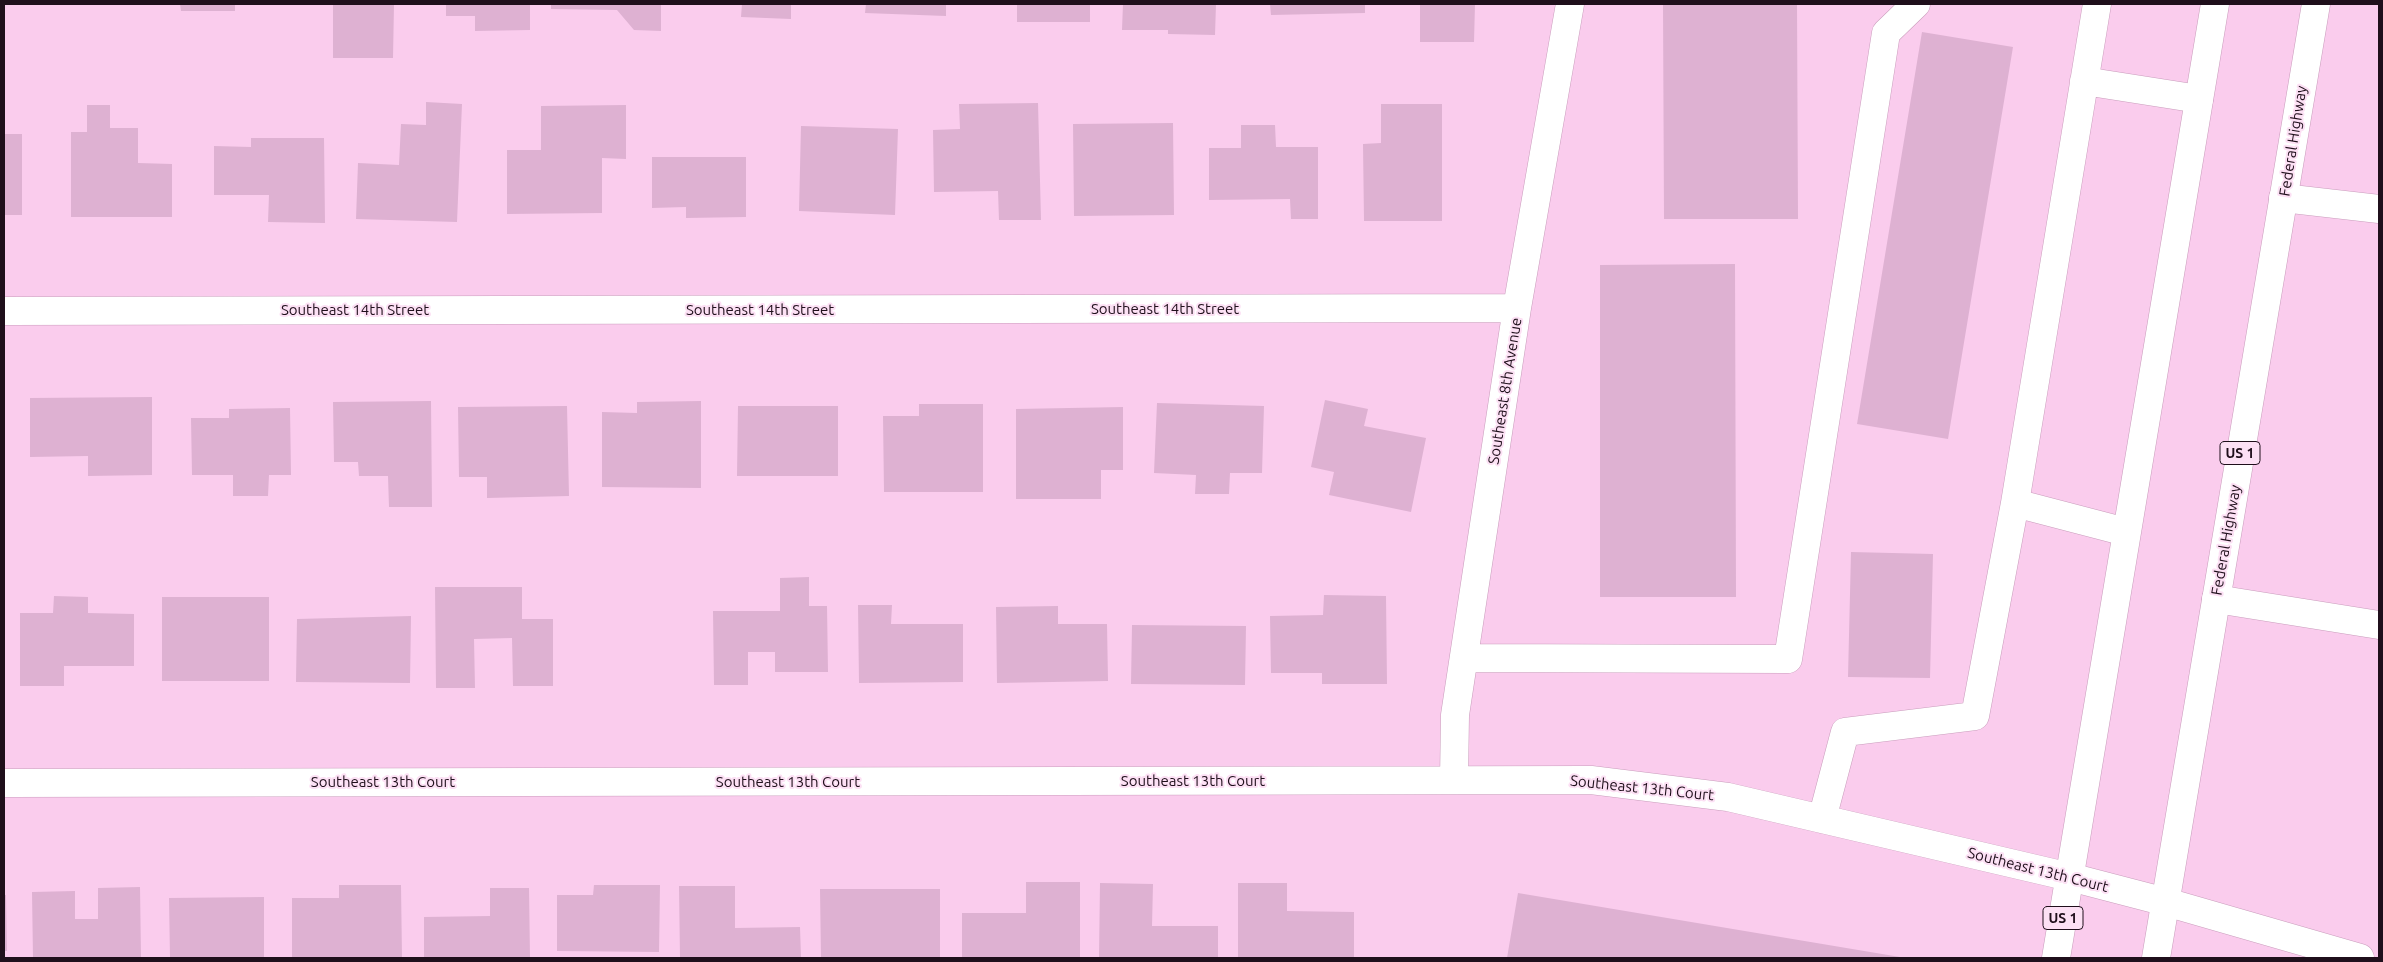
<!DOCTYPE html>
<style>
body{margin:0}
#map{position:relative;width:2383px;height:962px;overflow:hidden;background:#facced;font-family:Ubuntu,sans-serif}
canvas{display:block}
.frame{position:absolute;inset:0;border:5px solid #1f0f1b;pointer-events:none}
</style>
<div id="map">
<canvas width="2383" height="962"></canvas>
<div class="frame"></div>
</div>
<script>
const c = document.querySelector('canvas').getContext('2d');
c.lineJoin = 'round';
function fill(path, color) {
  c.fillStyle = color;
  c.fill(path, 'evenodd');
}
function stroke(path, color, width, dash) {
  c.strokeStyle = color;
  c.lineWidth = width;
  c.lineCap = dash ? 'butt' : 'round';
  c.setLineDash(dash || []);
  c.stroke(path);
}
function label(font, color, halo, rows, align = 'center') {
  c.font = font + ' Ubuntu,sans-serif';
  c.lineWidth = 4;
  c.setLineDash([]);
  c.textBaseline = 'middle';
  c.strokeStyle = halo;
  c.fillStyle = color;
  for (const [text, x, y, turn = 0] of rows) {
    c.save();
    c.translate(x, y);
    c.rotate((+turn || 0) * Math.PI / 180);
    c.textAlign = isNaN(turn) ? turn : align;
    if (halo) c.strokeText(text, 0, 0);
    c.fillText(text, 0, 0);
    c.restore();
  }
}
fill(new Path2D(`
 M180,4h55v7h-54z
 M333,4h61l-1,54h-60z
 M446,4h84v26l-55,1v-15h-29z
 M551,4h110v27l-27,-1 -17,-20 -66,-1z
 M742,4h49v15l-50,-2z
 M866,4h80v12l-81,-3z
 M1017,4h73v18h-73z
 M1123,4h93l-1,31 -47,-1v-4h-46z
 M1270,4h95v9l-94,2z
 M1420,4h55l-1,38h-54z
 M1663,4h134l1,215h-134z
 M1922,32l91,15 -65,392 -91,-15z
 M426,102l36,2 -5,118 -101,-3 2,-56 41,2 2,-41 25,1z
 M1038,103l3,117h-42l-1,-29 -64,1 -1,-62 27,-1 -1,-25z
 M1381,104h61v117h-78l-1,-77 18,-1z
 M87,105h23v23h28v35l34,1v53h-101v-85h16z
 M626,105v54l-24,-1v55l-95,1v-64h34v-44z
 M1173,123l1,92 -100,1 -1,-92z
 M1241,125h34l1,22h42v72h-27l-1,-20 -81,1v-52h32z
 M801,126l97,3 -3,86 -96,-4z
 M4,134h18v81h-18z
 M251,138h73l1,85 -57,-1 1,-27h-55v-49l37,1z
 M652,157h94v60l-60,1v-11l-34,1z
 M1735,264l1,333h-136v-332z
 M152,397v78l-64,1v-20l-58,1v-59z
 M1325,400l43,9 -4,17 62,12 -15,74 -82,-17 5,-23 -23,-5z
 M431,401l1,106h-43l-1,-31h-29l-1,-14h-24l-1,-60z
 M701,401v87l-99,-1v-75l35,1v-11z
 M1157,403l107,3 -2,67h-32l-1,21h-34l1,-19 -42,-2z
 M919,404h64v88h-99l-1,-76h36z
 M567,406l2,90 -82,2v-21h-28l-1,-70z
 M738,406h100v70h-101z
 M1123,407v63h-22v29h-85v-90z
 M290,408l1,67h-22l-1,21h-35v-21h-41l-1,-57h38v-9z
 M1851,552l82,2 -3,124 -82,-1z
 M809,577v29h18l1,66h-53v-20h-27v33h-34l-1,-74h67v-33z
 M435,587h87v32h31v67h-40l-1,-48 -38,1 1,49h-39z
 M1324,595l62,1 1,88h-65v-11h-51l-1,-57 53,-1z
 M54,596l34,1v16l46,1v52h-70v20h-44v-73h33z
 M162,597h107v84h-107z
 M858,605h34l-1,19h72v58l-104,1z
 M1058,606v18h49l1,57 -111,2 -1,-76z
 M411,616l-1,67 -114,-1 1,-63z
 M1132,625l114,1 -1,59 -114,-1z
 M1026,882h54v76h-118v-45h64z
 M1100,883l53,1 -1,42h66v32h-119z
 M1238,883h49v28l67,1v46h-116z
 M339,885h62l1,73h-110v-60h47z
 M594,885h66l-1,67 -102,-1v-56h36z
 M679,886h56v42l65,-1 1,31h-121z
 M140,887l1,71h-108l-1,-66 43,-1v28h23v-31z
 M490,888h39l1,70h-106v-41l66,-1z
 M820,889h120v69h-119z
 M1518,893l382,64v1h-393z
 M4,895h2l1,56h-3z
 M264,897v61h-94l-1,-60z`), '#deb1d2');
const minor = new Path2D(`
 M2084,81l115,18
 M2283,198l96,11
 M4,311l1513,-3
 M2015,503l82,-499
 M2216,599l163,26
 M1464,658l324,1 98,-626 30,-29
 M1454,780l1,-65 62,-407 53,-304
 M4,783l1587,-3 137,17 342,80 96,25 194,56
 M1822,819l23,-87 130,-16 40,-213 111,29`);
const major = new Path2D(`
 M2056,958l159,-954
 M2156,958l160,-954`);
stroke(minor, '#c99dbc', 29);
stroke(major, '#c99dbc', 29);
stroke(minor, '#fff', 28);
stroke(major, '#fff', 28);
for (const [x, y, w] of [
 [2240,453,40],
 [2063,918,40]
]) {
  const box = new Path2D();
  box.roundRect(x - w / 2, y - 11.5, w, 23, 4);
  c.fillStyle = '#fce0f4';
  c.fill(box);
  stroke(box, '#1f0f1b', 1);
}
label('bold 14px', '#1f0f1b', null, [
 ["US 1",2240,453],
 ["US 1",2063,918]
]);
label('15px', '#1f0f1b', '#fce0f4', [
 ["Federal Highway",2293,141,-81],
 ["Southeast 14th Street",1165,309],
 ["Southeast 14th Street",355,310],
 ["Southeast 14th Street",760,310],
 ["Southeast 8th Avenue",1505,391,-81],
 ["Federal Highway",2226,540,-80],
 ["Southeast 13th Court",1193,781],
 ["Southeast 13th Court",383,782],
 ["Southeast 13th Court",788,782],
 ["Southeast 13th Court",1642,788,6],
 ["Southeast 13th Court",2038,870,14]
]);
</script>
